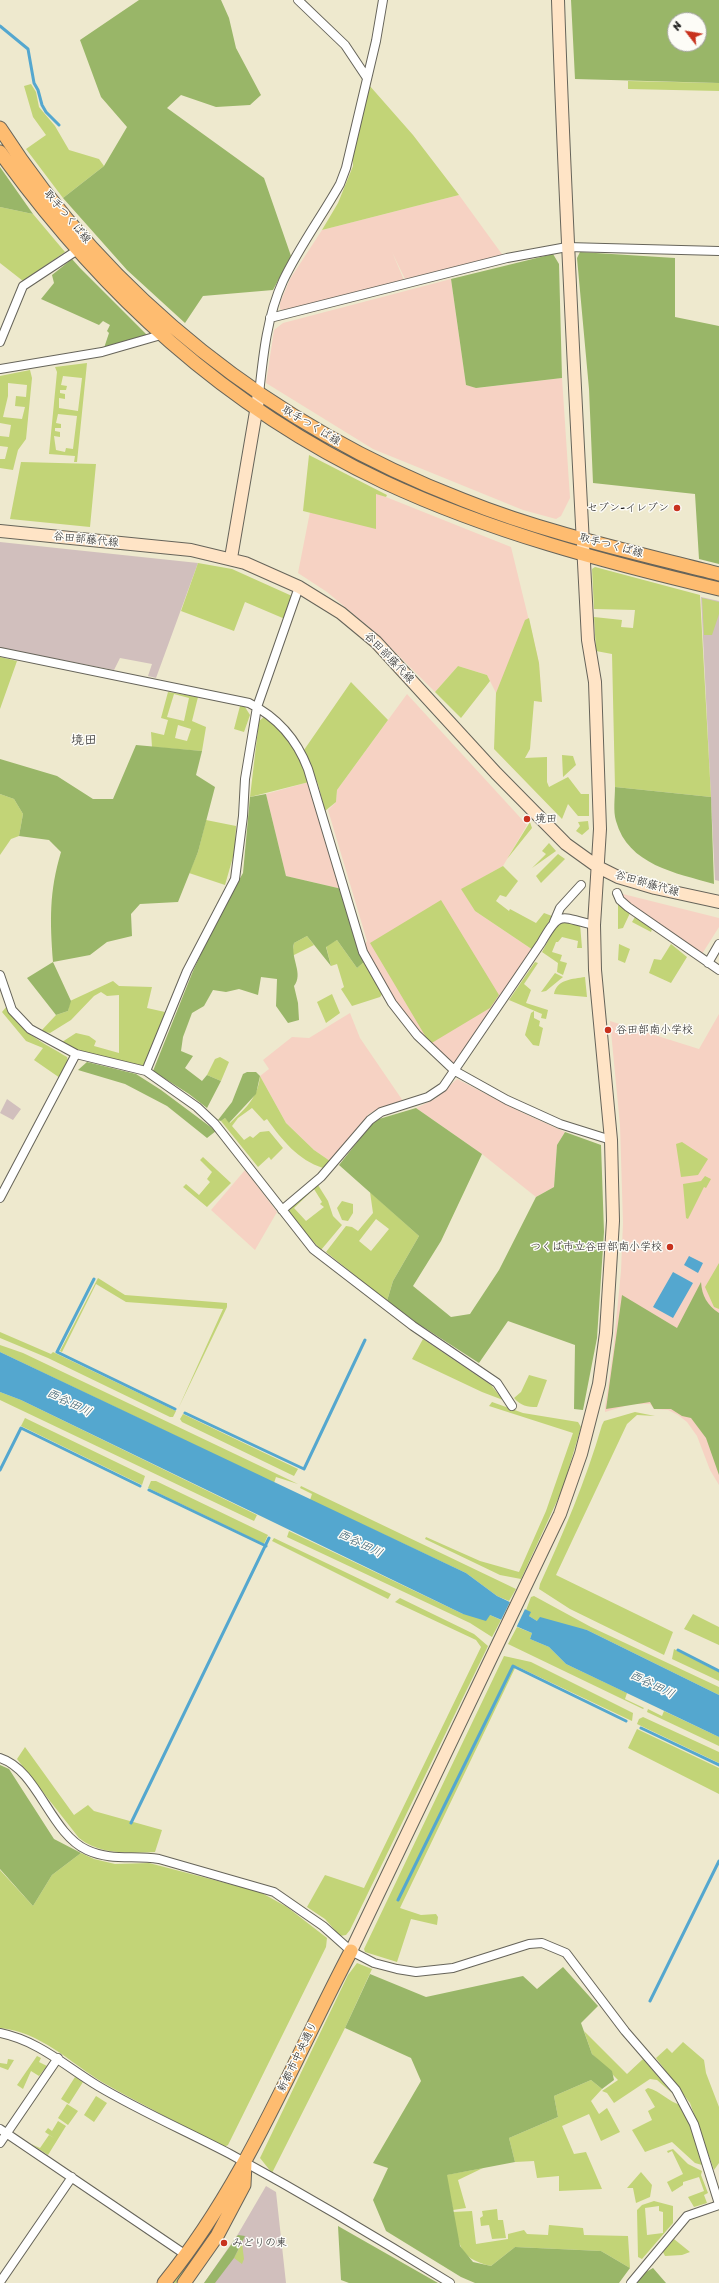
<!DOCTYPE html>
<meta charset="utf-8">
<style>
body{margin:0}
#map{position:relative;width:719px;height:2283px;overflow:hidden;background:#eee9ce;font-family:Sriracha,sans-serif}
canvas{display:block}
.north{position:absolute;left:667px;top:12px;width:40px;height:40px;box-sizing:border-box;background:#fdfcf7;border:1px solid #a3a29f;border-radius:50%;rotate:301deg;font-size:11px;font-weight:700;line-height:16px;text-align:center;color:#1c1c1c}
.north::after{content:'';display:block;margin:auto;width:14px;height:18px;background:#c8321e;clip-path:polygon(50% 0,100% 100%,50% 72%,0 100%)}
</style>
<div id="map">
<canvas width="719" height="2283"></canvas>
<div class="north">N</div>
</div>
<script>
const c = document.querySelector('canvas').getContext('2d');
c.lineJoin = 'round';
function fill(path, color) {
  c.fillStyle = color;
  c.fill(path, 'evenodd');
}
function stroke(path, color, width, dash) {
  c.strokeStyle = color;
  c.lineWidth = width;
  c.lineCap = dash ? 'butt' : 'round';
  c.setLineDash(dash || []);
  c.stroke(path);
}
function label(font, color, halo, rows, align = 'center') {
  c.font = font + ' Sriracha,"Klee One",sans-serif';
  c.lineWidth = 3;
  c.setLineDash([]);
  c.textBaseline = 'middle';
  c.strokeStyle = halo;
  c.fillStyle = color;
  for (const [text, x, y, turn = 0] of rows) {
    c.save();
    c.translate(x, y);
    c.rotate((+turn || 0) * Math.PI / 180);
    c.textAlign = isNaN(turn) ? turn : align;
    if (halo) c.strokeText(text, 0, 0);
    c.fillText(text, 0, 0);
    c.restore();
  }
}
fill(new Path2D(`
 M459,195l45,62 -99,22 -13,-27 12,28 -119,32 -5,-3v-6l10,-24 32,-49z
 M451,279l15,106 11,3 85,-10 8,120 -9,18 -5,3 -33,-9 -150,-61 -107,-66 8,-53 9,-7z
 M376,493l135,54 22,90 6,26 3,39 -46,-9 -9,-18 -29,-9 -23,26 -60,-60 -48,-40 -29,-19 12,-61 66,16z
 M407,694l120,131 -24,41 -41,23 13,22 58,39 -79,116 -27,-23 -32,-41 -17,-29 -14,-28 3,-4 -39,-131 8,-8 1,-12z
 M309,782l33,107 -56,-13 -20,-82z
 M623,894l96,24v9l-17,27 -79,-56z
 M350,1013l10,25 43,63 -27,9 -7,4 -39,47 -16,-11 -28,-27 -26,-47 9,-7 -6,-9 29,-23 17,1z
 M719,1014v471l-9,-15 -13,-34 -10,-14 -9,-7 -10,-5 -14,-1 -4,-5h-18l-27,8v-5l8,-55 8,-81 2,-48 -3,-98 -10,-104 89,28z
 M457,1079l64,33 44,20 -8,13 -3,42 -18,10 -54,-43 -66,-46 19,-9z
 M245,1170l32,42 -22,38 -44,-40z`), '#f6d2c3');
fill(new Path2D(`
 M0,542l198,21 -42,115 -8,-2 4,-12 -32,-6 -6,12 -114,-22z
 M701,597l18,4v280l-4,-1z
 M7,1099l14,10 -8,11 -13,-7z
 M266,2186l10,6 10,91h-82l34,-49z`), '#d1bfbd');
fill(new Path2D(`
 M628,81l91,2v8l-91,-2z
 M31,84l5,8 3,15 16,19 14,24 30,9 5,7 -41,32 -37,-49 20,-14 -13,-18 -9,-31z
 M369,85l44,50 46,60 -137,35 16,-27 15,-37v-15z
 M0,207l33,7 32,38 -42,29 -23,-18z
 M87,363l-10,99h-3l1,-6 -26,-2 8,-82 -2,-5zM63,376l19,2 -4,33 -19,-3v-10l6,1v-5l-5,-1v-3h6l1,-4 -6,-1zM58,414l19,2 -4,33 -7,-1 -1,4 -9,-2 -2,-14 6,1v-5l-5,-1v-3h6v-4l-5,-1z
 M30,370l2,8 -6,61 -8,11 -5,20 -13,-2v-9h5l3,-12 -8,-1v-10l9,1 2,-12 -11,-2v-47zM8,383l19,2 -1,12 -10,-1 -1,10 10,1 -3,12 -19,-2 5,-21z
 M309,455l78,40 -1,2 -10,-3v35l-73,-18z
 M21,462l75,2 -6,63 -80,-8z
 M198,563l34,6 60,27 -7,23 -40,-17 -11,29 -53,-20z
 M595,567l105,28 11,202 -96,-10 -3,-133 -16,-3 -2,-34 28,3 -1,7 12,1 2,-18 -41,-1 -2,-40z
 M702,598l17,4v12l-7,21h-8z
 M529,618l10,45 3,39 -8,-1 -4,48 -5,9 22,-1v25l2,5 19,-10 13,17h8v22h-11l-10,-12 -6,15 -68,-70 2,-56 29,-73z
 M0,657l17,4 -17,48z
 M458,666l29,9 3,6 -29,37 -26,-26z
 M351,682l37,38 -51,70 -1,12 -11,9 -7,-27 -14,-34z
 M168,692l30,5 -6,24 14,6 -4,24 -50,-4 -1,-15 13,3 4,-15 -7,-2zM174,694l15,4 -5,23 -17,-4zM178,725l13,4 -4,12 -12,-3z
 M240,706l5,1 5,8 -6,17 -10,-3z
 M264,717c24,16 35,38 45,65l-59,15 9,-76z
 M562,755l11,1 3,9 -13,12z
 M0,794l14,5 9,15 -4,22 -8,3 -11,16z
 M206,820l30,6 -1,24 -10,35 -36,-12 9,-21z
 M588,821l1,8 -7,6 -6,-4 4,-5 -2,-4z
 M530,822l2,6 -25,31z
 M549,843l7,8 -24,17 14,-14 -4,-3z
 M558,854l7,5 -24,24 -5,-7z
 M503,866l15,15 -12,16 -6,-2 -4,6 13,10 1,-2 26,14 8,-10 8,3 -19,34 -58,-39 -14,-22z
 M441,900l58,95 -9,13 -60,36 -60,-101z
 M618,904l12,9 -7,15 -5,1z
 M635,917l17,12 -1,3 -19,-10z
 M559,921l21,3 2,24h-5l1,-7 -16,-4 -4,5h-2l-4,10 10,3 -2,6 7,2 -4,12 -6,-3 1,-9 -16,-11z
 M307,936l7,9 -22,11 2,-13z
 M337,940l20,28 7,-6 19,31 -3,4 -28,9 -11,-17 3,-2 -7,-23 -6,2 -5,-20z
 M619,944l11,5 -5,14 -7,-3z
 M671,944l16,13 -16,26 -22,-10 5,-14 7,1z
 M535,962l3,1 -14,21 7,6 -5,13 22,7 -2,9 -5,-1 1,-4 -33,-14z
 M555,973l8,4 -17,14 -5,1z
 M585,977l2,20 -33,-3c3,-15 19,-15 31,-17z
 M113,981l6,5 33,1 -5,21 18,4 -13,38 -9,16 -65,-15 -16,-9 14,-9 13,3 7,5 -2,5 25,7v-58l-12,1 -6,-4 -7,4 -23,24 -21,13 -9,-2 15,-16 12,-4 2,-10z
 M332,994l8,19 -14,10 -9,-21z
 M7,1006c11,26 37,37 60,51l1,4 -8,17 -26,-18 9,-12 -17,-7 -24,-29z
 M534,1011v7l6,3 -1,5 4,2 -4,18 -6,-1 -8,-10 6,-22z
 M220,1057l9,5 -8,19 -14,-6 8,-16z
 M260,1076l26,47 28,27 16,11 -7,7c-25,-8 -41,-28 -56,-49l-3,2 -12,-13 -14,10 -6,8 12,14 6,-4 3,2 7,-6 9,-1 14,17 -12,12 -2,-3 -11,10 -37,-46 4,-3 5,5c15,-14 28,-25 30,-47z
 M682,1142l26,17 -10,16 -17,2 -5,-33z
 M203,1157l28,26 -24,24 -24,-20 3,-3 13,11 11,-13 -3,-3 5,-7 -12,-12z
 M705,1176l6,3 -5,9 -2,-1 -16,32 -2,-1 -3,-34 18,-3z
 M318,1185l10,16 5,15 9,9 -21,25 -33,-36 1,-5zM314,1189l8,13 -2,2 4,3 -18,14 -12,-13z
 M370,1192l49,44 -26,45 -6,20 -61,-49 20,-26 6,1 6,4 15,-18zM376,1219l13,10 -18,22 -12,-10z
 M342,1201l11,3v9l-5,8 -6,-1 -5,-12z
 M719,1263v46l-5,-2 -9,-20z
 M98,1278l27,17 102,8v4l-49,102 45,-100 -97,-7 -30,-18 -34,68 -2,-1z
 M0,1332l51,22 2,-2 123,59 -3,6h-3l-122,-59 -48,-20z
 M423,1339l68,46 12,15 -21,-8 -70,-33z
 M0,1345l23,8 275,131 -22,-7 -2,6 -274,-131z
 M529,1375l18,5 -10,27c-10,0 -16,-1 -23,-9l7,-6z
 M0,1392l21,8 236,115 -3,6 -254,-121z
 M492,1402l31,11 55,9 3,5 -18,61 -42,91 -21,-4 -75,-36 1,-2 54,24 39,11 27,-61 27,-78 -84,-27z
 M635,1412l20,4 -18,-1 -10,9 -71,151 117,57 -9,23 -94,-46 -31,-20 1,-5c24,-52 46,-104 62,-159l2,-4z
 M183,1414l115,55 -4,7 -112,-54 -2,-3z
 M25,1418l120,58 -3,9 -121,-59z
 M151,1481h5l112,54 -4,9 -116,-56z
 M301,1486l215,103 -7,12 -12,-5 -31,-23 -156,-73 2,-6 -12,-6z
 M289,1531l174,83 27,1 11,5 -9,17 -22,-14 -183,-86z
 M274,1538l117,56 -3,5 -116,-58z
 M534,1596l57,31 128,60v8l-132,-65 -50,-9 -8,-5 -3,-6 5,-13z
 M400,1598l74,36 14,12 -138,284 -4,5 -6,1 -15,-17 -18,-12 18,-32 39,13 117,-241 -5,-7 -81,-38z
 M693,1614l26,13v18l-35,-16z
 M517,1627l15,6 -2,6 19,8 17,17 61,29 -2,6 19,9 -1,1 -135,-65z
 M674,1649l45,23v9l-47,-22z
 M504,1656l27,6 102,51 -1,8 -116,-55 -116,242 21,7 15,-1 2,3 -1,8 -26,-6 -14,43 -32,-10 -1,-3z
 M648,1709l14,7 2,-5 55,26v9l-72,-34z
 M643,1717l76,35v11l-82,-39 2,-5z
 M637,1729l82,39v26l-91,-46z
 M25,1747l49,68 14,-10 6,6 68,19 -7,22c-26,1 -55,3 -76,-14l-62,-79z
 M81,1853l13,6 21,5 34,-1 111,29 27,15 40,31 -1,9 -98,198 -4,2c-41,-22 -82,-42 -122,-65 -31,-19 -63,-51 -102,-54v-158l33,36 19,-31z
 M357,1963l15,6 -27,59 -73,145 -12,-15 88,-183z
 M584,2031l43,43 16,-15 29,34 -15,-13 -7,-1 -36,24 -7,-10 -5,-2 16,-11 -26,-26z
 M683,2042l21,18 2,13 13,34v56l-5,7 -24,-67 -34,-45 11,-10 5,5z
 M37,2056l4,2 -2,4 8,4 -8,10 -8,-5 -8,18 -6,-4z
 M8,2059l6,1 -6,10 -8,-3v-4l7,1z
 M75,2077l8,5 -14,22 -8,-5z
 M591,2080l11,9 -11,12 8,13 8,-6 13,24 -19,9 -12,-27 -27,12 12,28 12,-2 16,37 -43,2v-15l-22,2 -3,-17 -19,1 -6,-24 49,-21 -4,-21z
 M648,2088c13,3 20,14 33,17l18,41 3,19 -7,-2 -23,-21 -27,10 -13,-22 20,-10 -4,-9 7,-4 -10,-17z
 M96,2096l11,7 -13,19 -10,-7z
 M67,2104l11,7 -10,14 -10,-7z
 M58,2121l8,5 -18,29 -17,-11 9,4 9,-13 5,3 -9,-6 3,-4 4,3z
 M673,2149l15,15 14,7 -1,4 7,18 -4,2 3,8 -13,4 -6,-10 16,-6 -5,-14 -16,5v3l-11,7 -5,-10 16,-8 -11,-23 -4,2 -1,-2z
 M483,2168l-25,12 8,28 -13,2 -7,-35z
 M641,2172l11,13 -2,12 -14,6 -3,-15h-6z
 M654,2201l19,5v17l-31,36 -4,-2 -1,-47 5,-5zM659,2206v5l4,1v21l-16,2 -2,-27z
 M497,2209l1,11h5l3,18 -14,1 -3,-14 -8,1 -1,-8 3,-2 -1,-5z
 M472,2211l4,33 32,-5v-5l16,-4 3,4 21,1 1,-10 34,3 1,7 44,1 2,32 -29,-17 -86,-4 -24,19c-35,-8 -32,-24 -38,-54z
 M207,2237h2l-33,46h-7z
 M674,2239l16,13 -8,3 -17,1 -2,-4z
 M242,2243l2,16 -2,5 -8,-6z`), '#c2d477');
fill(new Path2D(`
 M139,0h82l8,18 7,30 25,47 -11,10 -34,2 -35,-12 -14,13 97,70 27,78 -18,34 -70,6 -18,27 -58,-53 -64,-72 41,-32 23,-39 -26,-30 -21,-57z
 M571,0h148v83l-144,-4zM675,20h24v24h-24z
 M0,167l33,47 -33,-7z
 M580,252l95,6v59l44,9v238l-20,-5 -4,-65 -102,-11 -4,-94 -12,-131z
 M553,254l6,10 3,114 -86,10 -10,-3 -15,-106z
 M72,259l8,9 67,67 -43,13 5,-15 -2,-2 3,-6 -7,-4 -4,4 -58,-26 13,-16 -2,-8z
 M136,745l66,6 -6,24 19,12 -17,65 -20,50 -38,2 -9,10 1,22 -25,6 -17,13 -37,7 18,39 -3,10 -12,4 -29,-37 26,-16c-3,-41 -4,-70 8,-110l-12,-12 -30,-4 4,-22 -9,-15 -14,-5v-35l57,17 36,23h20z
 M615,787l96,10 3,87c-38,-11 -86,-19 -98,-63 -3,-10 -1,-23 -1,-34z
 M266,794l20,82 56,13 22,73 -7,6 -20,-28 -11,7 5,19 -24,-30 -13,7c-4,15 10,31 0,43l4,17 1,17 -11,3 -12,-17 1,-27 -16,-2 -3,18 -19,-6 -13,3 -13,-2 -9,16 -12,7 -9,24 -2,14 12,5 -8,12 17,13 5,-6 14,6 -14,27 -18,-14 -36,-23 40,-100 24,-52 26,-46 7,-76z
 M87,1062l49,12 25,16 55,41 -9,7 -40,-32 -42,-22 -47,-14z
 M247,1072h9l4,4 -4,18 -27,29 -4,-5 -4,3 -3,-1 14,-18 11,-28z
 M416,1108l66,46 -41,87 -28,45 38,31 19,-3 29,-44 37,-73 18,-10 3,-42 8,-13 36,13 3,87 -7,106 -14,72 -9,-1 1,-64 -67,-24 -29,42 -62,-40 -30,-22 6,-20 26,-45 -80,-71 32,-40 8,-6z
 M701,1282c1,14 6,23 18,31v162l-13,-37 -15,-20 -9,-2 -11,-7h-17l-4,-7 -44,7 16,-114 55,33z
 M0,1765l9,4 45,70 27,14 -29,22 -19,31 -33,-37z
 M563,1967l35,39 -17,17 11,31 20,17 2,9 -12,9 -11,-9 -37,16 4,21 -49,21 6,24 -68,13 13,71 13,16 18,4 24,-19 86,4 29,17 -11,15h-144l-14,-6 -75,-46 -13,-31 15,-32 -15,-5 48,-82 -10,-23 -66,-30 25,-54 56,23 97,-21 14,13z
 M338,2226l100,57h-89l-8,-3z
 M238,2235l7,1 -11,22 -19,25h-11z
 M653,2268l13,15h-30l10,-11z`), '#99b668');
fill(new Path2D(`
 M689,1256l14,7 -5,10 -14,-8z
 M673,1272l20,11 -20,35 -20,-11z
 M0,1352l466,221 31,23 34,16 -2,4 8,5 3,-4 47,13 132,65v42l-153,-73 -17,-17 -19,-8 2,-6 -42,-18 -4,6 -23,-7 -442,-214 -21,-8z`), '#54a7cf');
fill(new Path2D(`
 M511,1600l15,7 -10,21 -16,-6z`), '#eee9ce');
stroke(new Path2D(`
 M0,26l28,23 6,34 4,7 4,15 4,7 13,13
 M94,1279l-37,73 118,57
 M185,1413l119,56 61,-129
 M0,1470l21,-42 119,58
 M149,1490l117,56
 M678,1650l41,21
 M641,1728l78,37
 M131,1823l138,-285
 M398,1900l115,-234 113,55
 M650,2001l69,-140`), '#54a7cf', 3);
const street = new Path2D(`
 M298,0l47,45 22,33
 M270,318l237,-60 60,-11 152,4
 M0,342l23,-56 53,-35
 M0,369l102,-17 59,-17
 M259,394c4,-38 8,-78 24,-113 16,-34 39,-65 57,-97l6,-16 30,-127 7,-41
 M0,652l249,51c28,14 48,37 59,66l55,183 29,51 25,32 38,36 52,29 53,24 51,16
 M617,893l3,7 8,7 91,63
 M554,922l6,-14 21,-23
 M708,963l11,-19
 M0,975l12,35 18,19 46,25 70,17 51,36 18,17 98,125 100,77 84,57 15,23
 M146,1071l41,-100 48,-92 8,-63 2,-37 12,-72 42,-120
 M0,1198l76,-144
 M282,1210l39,-33 49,-57 11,-8 47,-15 15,-10 98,-144c19,-33 18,-26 53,-18
 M0,1758c38,12 50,75 87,92 24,11 46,5 72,9l115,33 49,34 28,25 23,12 23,6 19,3 37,-4 76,-24 13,-1 24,10 59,78 51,59 18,34 25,80
 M0,2033c39,8 65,33 98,53 42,25 88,45 132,68 75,41 148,84 220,129
 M0,2129l186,126
 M0,2143l58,-85
 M0,2282l72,-105
 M631,2283l56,-67 32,-11`);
const secondary = new Path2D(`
 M0,531l191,19 54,13 54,24 42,26 35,29 120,131 70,71 32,23 20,10 37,11 64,14
 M231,558l28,-164
 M351,1951l209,-437 21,-60 18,-70 7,-51 7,-112 -2,-81 -16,-170 -1,-45 6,-96 -5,-147 -7,-42c-11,-214 -23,-427 -30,-640`);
const primary = new Path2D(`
 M0,128c110,171 274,299 463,372 82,33 170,52 256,74
 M0,152c102,142 225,255 384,330 107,50 221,80 335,107
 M164,2283c81,-99 128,-220 187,-332
 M184,2283l33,-47 27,-51 1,-22`);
stroke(street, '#66645a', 10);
stroke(secondary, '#66645a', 14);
stroke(primary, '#66645a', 15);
stroke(street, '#fff', 8);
stroke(secondary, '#ffe4c6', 12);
stroke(primary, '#febc70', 13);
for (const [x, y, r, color] of [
 [677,508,4,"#c8321e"],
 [527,819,4,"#c8321e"],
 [608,1030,4,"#c8321e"],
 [670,1247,4,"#c8321e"],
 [224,2243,4,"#c8321e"]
]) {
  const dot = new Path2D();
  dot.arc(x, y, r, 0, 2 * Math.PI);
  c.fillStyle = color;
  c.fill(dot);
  stroke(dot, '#fdfcf7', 1.5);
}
label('11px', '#1c1c1c', '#fdfcf7', [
 ["取手つくば線",67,217,50],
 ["取手つくば線",311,426,31],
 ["谷田部藤代線",86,540,6],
 ["取手つくば線",611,546,15],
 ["谷田部藤代線",389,658,46],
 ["谷田部藤代線",647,884,16],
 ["新都市中央通り",298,2057,-64]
]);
label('11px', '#1c1c1c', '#fdfcf7', [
 ["セブン-イレブン",669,508,"right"],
 ["境田",535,819],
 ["谷田部南小学校",616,1030],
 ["つくば市立谷田部南小学校",662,1247,"right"],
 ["みどりの東",232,2243]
], 'left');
label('italic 12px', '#355b6d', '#fdfcf7', [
 ["西谷田川",69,1403,26],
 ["西谷田川",360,1544,26],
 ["西谷田川",652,1685,26]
]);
label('13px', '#1c1c1c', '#fdfcf7', [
 ["境田",84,741]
]);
</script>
